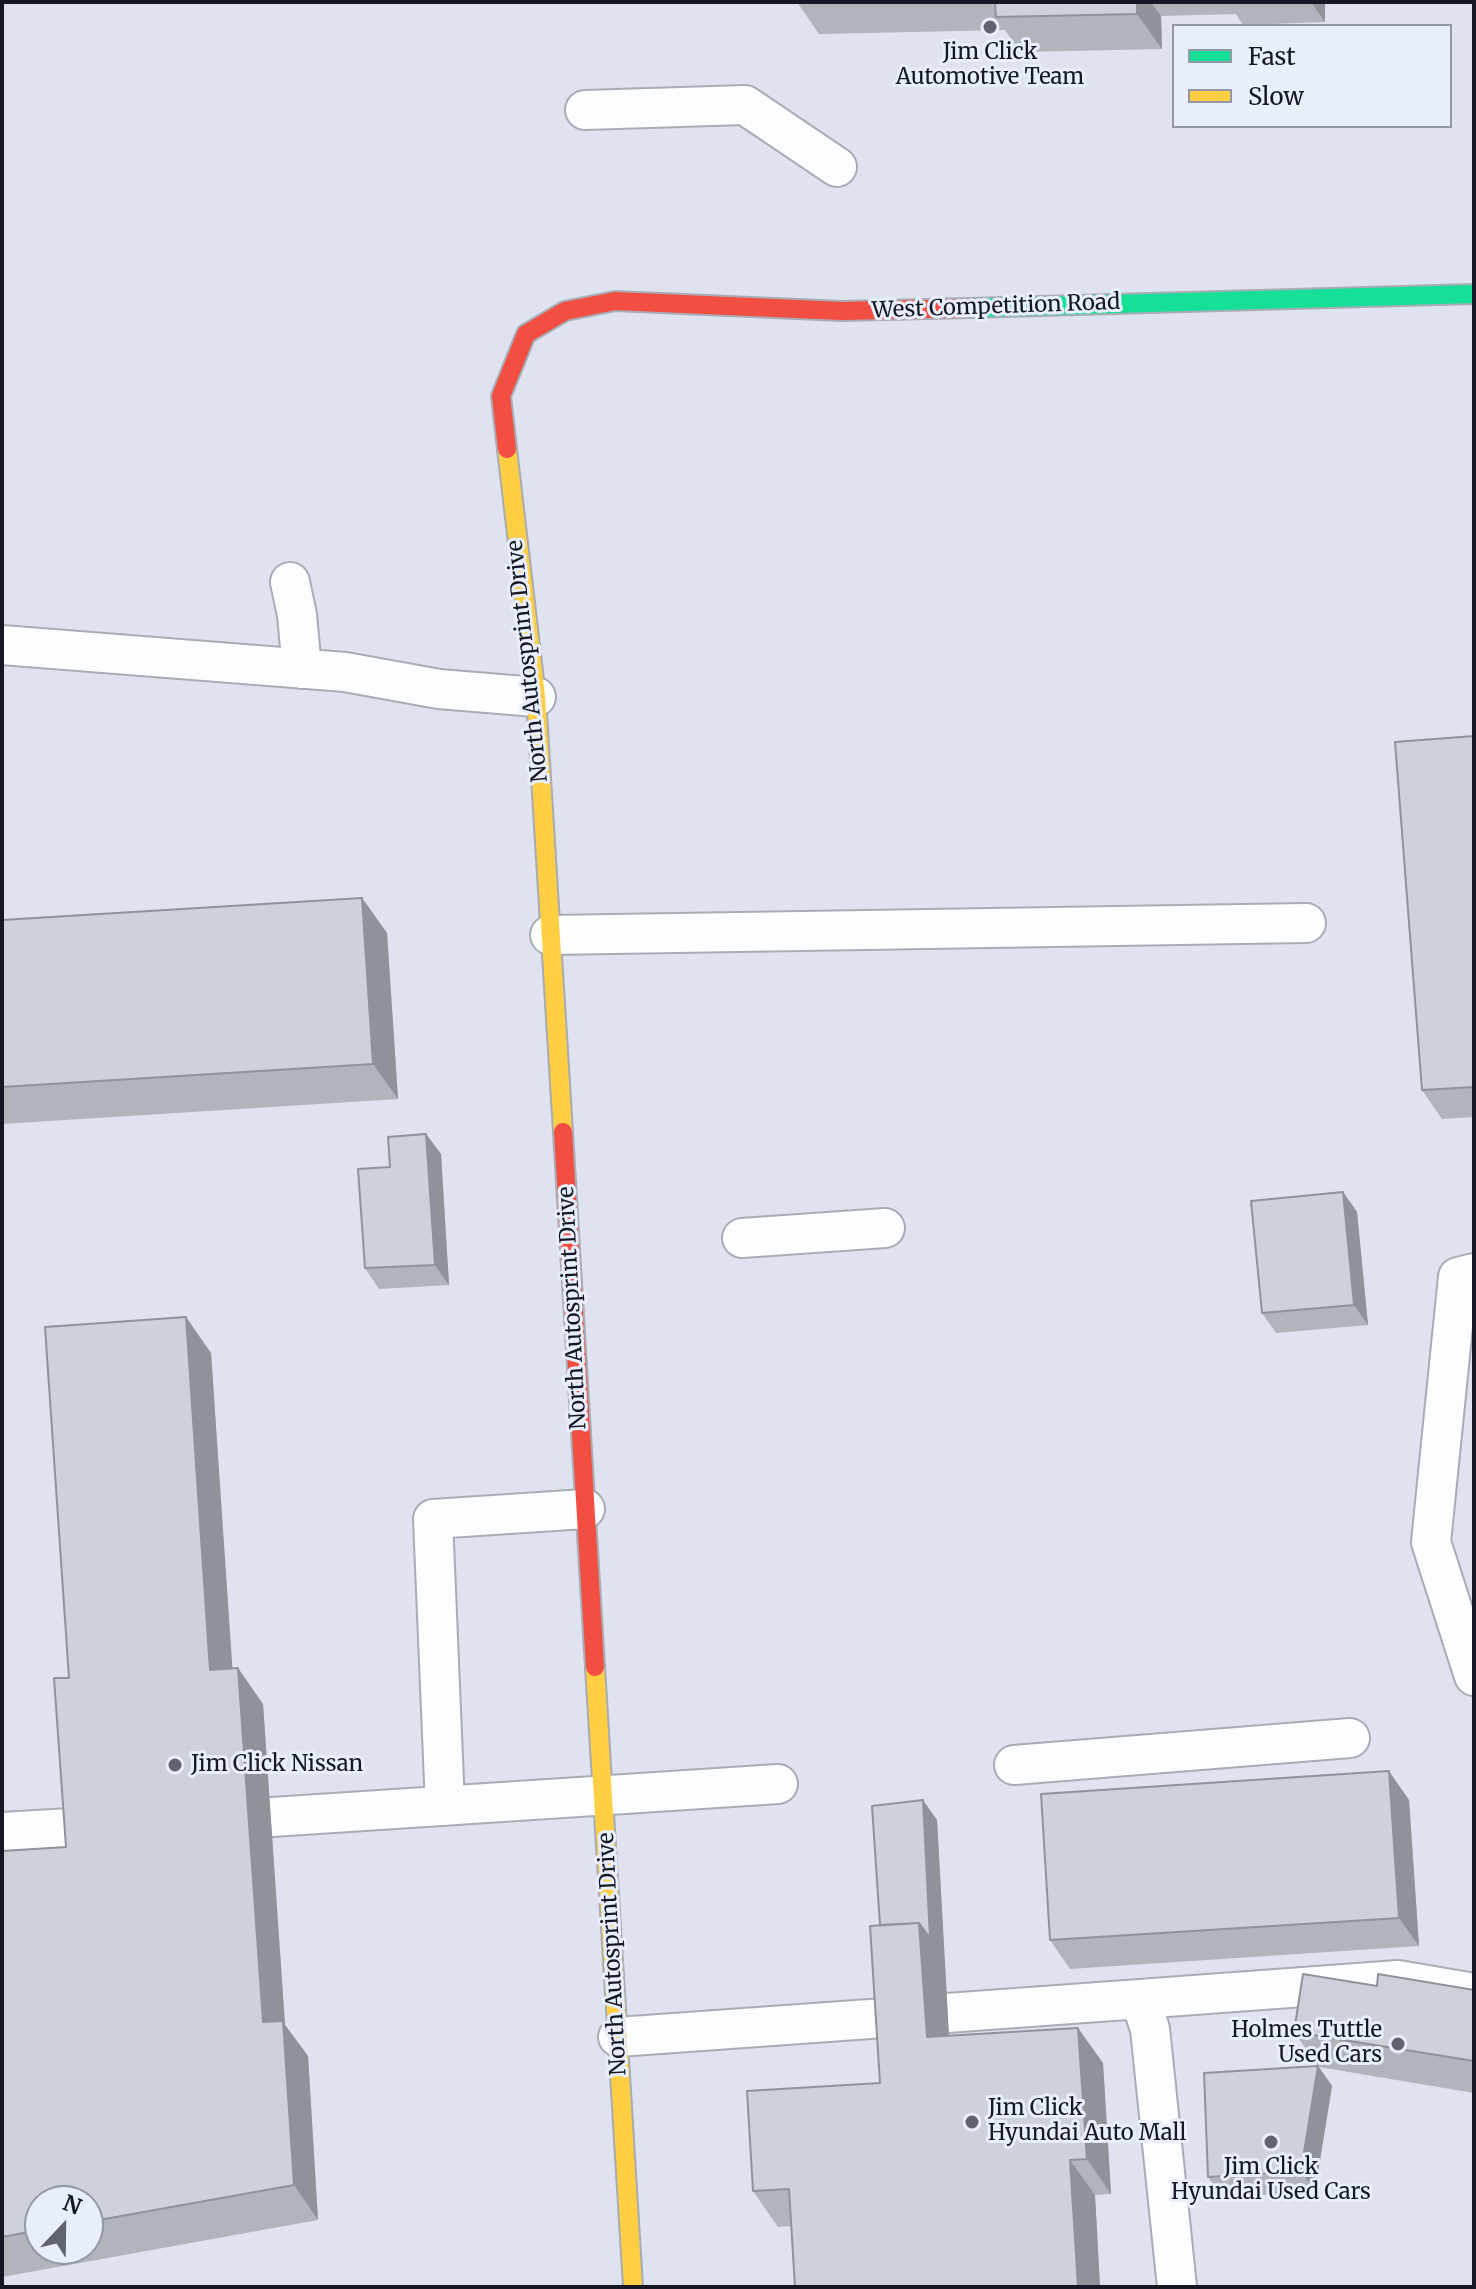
<!DOCTYPE html>
<style>
body{margin:0}
#map{position:relative;width:1476px;height:2289px;overflow:hidden;background:#edf0f8;font-family:Merriweather,serif}
canvas{display:block}
.frame{position:absolute;inset:0;border:4px solid #141824;pointer-events:none}
.legend{position:absolute;left:1172px;top:24px;width:280px;height:104px;box-sizing:border-box;background:#e9eefc;border:2px solid #9498a6;margin:0;padding:10px 14px;list-style:none;font-size:24px;color:#141824}
.legend li{display:flex;align-items:center;gap:16px;height:40px}
.legend b{width:40px;border:2px solid #9498a6}
.north{position:absolute;left:24px;top:2185px;width:80px;height:80px;box-sizing:border-box;background:#e9eefc;border:2px solid #9498a6;border-radius:50%;rotate:22deg;font-size:22px;font-weight:700;line-height:32px;text-align:center;color:#141824}
.north::after{content:'';display:block;margin:auto;width:28px;height:36px;background:#60646e;clip-path:polygon(50% 0,100% 100%,50% 72%,0 100%)}
</style>
<div id="map">
<canvas width="1476" height="2289"></canvas>
<div class="frame"></div>
<ul class="legend">
<li><b style="height:10px;background:#16e098"></b>Fast</li>
<li><b style="height:10px;background:#ffcf43"></b>Slow</li>
</ul>
<div class="north">N</div>
</div>
<script>
const c = document.querySelector('canvas').getContext('2d');
c.lineJoin = 'round';
function fill(path, color) {
  c.fillStyle = color;
  c.fill(path, 'evenodd');
}
function stroke(path, color, width, dash) {
  c.strokeStyle = color;
  c.lineWidth = width;
  c.lineCap = dash ? 'butt' : 'round';
  c.setLineDash(dash || []);
  c.stroke(path);
}
function label(font, color, halo, rows, align = 'center') {
  c.font = font + ' Merriweather,serif';
  c.lineWidth = 6;
  c.setLineDash([]);
  c.textBaseline = 'middle';
  c.strokeStyle = halo;
  c.fillStyle = color;
  for (const [text, x, y, turn = 0] of rows) {
    c.save();
    c.translate(x, y);
    c.rotate((+turn || 0) * Math.PI / 180);
    c.textAlign = isNaN(turn) ? turn : align;
    if (halo) c.strokeText(text, 0, 0);
    c.fillText(text, 0, 0);
    c.restore();
  }
}
fill(new Path2D(`
 M2,2h1472v2285h-1472zM1174,26h276v100h-276zM40,2201h48v48h-48z`), '#dee3ef');
const lane = new Path2D(`
 M585,110l160,-5 92,62
 M290,582l7,33 5,54
 M2,645l343,27 94,17 97,8
 M550,935l756,-12
 M742,1238l143,-10
 M1474,1273l-16,4 -27,265 43,134
 M1014,1765l336,-27
 M445,1806l-12,-287 152,-10
 M272,1817l506,-33
 M2,1832l85,-5
 M1140,1999l258,-19 76,13
 M947,2013l193,-14 10,30 27,258
 M618,2037l280,-20`);
const fast = new Path2D(`
 M969,308l505,-14`);
const slow = new Path2D(`
 M507,449l29,248 27,435
 M595,1667l38,620`);
const jam = new Path2D(`
 M507,449l-6,-53 25,-62 39,-23 50,-10 227,10 127,-3
 M563,1132l32,535`);
stroke(lane, '#a8acb5', 42);
stroke(fast, '#a8acb5', 22);
stroke(slow, '#a8acb5', 22);
stroke(jam, '#a8acb5', 22);
stroke(lane, '#fcfdfe', 38);
stroke(fast, '#16e098', 18);
stroke(slow, '#ffcf43', 18);
stroke(jam, '#f24e42', 18);
fill(new Path2D(`
 M797,2h528v20l-82,3 -7,-11 -75,2 1,33 -142,3 -15,-22 -186,4z
 M1474,736v381l-32,2 -20,-29z
 M362,898l25,35 11,166 -396,25v-204z
 M426,1134l15,20 8,131 -70,4 -14,-21z
 M1343,1192l14,20 11,113 -92,8 -14,-20z
 M211,1353l21,316 31,35 22,321 23,31 10,164 -316,57v-426l64,-4zM40,2201h48v48h-48z
 M1409,1800l10,146 -349,23 -20,-29z
 M937,1820l12,216 154,27 8,131 -16,1 5,92h-305l-4,-61 -13,1 -25,-36 127,-108z
 M1377,1986l97,4v103l-155,-26 13,19 -17,105 -93,7 -14,-21 110,-111 -24,-34z`), '#b0b4bb');
fill(new Path2D(`
 M1137,2h14l10,14 1,33 -25,-35z
 M1311,2h14v20z
 M362,898l25,35 11,166 -25,-35z
 M426,1134l15,20 8,131 -14,-20z
 M1343,1192l14,20 11,113 -14,-20z
 M186,1317l25,36 24,353 -25,-36z
 M238,1668l25,36 22,321 23,31 10,164 -24,-35 -31,-163z
 M1389,1771l20,29 10,146 -20,-28z
 M923,1800l14,20 14,253 -24,-36 -8,-114z
 M1078,2028l25,35 8,131 -24,-35z
 M1318,2066l14,20 -17,105 -14,-20z
 M1070,2160l25,35 5,92h-22z`), '#909299');
const building = new Path2D(`
 M995,2h142v12l-141,3z
 M1474,736v351l-52,3 -27,-348z
 M362,898l11,166 -371,23v-167z
 M426,1134l9,131 -70,3 -7,-99 32,-2 -2,-30z
 M1343,1192l11,113 -92,8 -11,-112z
 M186,1317l24,353 28,-2 25,354 20,-1 11,164 -206,37v-21h-48v29l-38,7v-386l64,-4 -12,-169h15l-24,-351z
 M1389,1771l10,147 -349,22 -9,-146z
 M923,1800l7,138 -11,-15 -39,2 -8,-119z
 M919,1923l8,114 151,-9 9,131 -17,1 8,127h-283l-6,-98 -36,2 -6,-100 133,-8 -10,-157z
 M1303,1974l74,12 1,-12 96,16v71l-180,-29z
 M1318,2066l-17,105 -93,6 -4,-104z`);
fill(building, '#cdd1da');
stroke(building, '#909299', 2);
for (const [x, y, r, color] of [
 [990,27,8,"#60646e"],
 [175,1765,8,"#60646e"],
 [1398,2044,8,"#60646e"],
 [972,2122,8,"#60646e"],
 [1271,2142,8,"#60646e"]
]) {
  const dot = new Path2D();
  dot.arc(x, y, r, 0, 2 * Math.PI);
  c.fillStyle = color;
  c.fill(dot);
  stroke(dot, '#e9eefc', 3);
}
label('22px', '#141824', '#e9eefc', [
 ["Jim Click",990,53],
 ["Automotive Team",990,78],
 ["Jim Click Nissan",191,1765,"left"],
 ["Holmes Tuttle",1382,2031,"right"],
 ["Used Cars",1382,2056,"right"],
 ["Jim Click",988,2109,"left"],
 ["Hyundai Auto Mall",988,2134,"left"],
 ["Jim Click",1271,2168],
 ["Hyundai Used Cars",1271,2193]
]);
label('22px', '#141824', '#e9eefc', [
 ["West Competition Road",996,307,-2],
 ["North Autosprint Drive",528,661,-96],
 ["North Autosprint Drive",573,1308,-93],
 ["North Autosprint Drive",613,1954,-93]
]);
</script>
